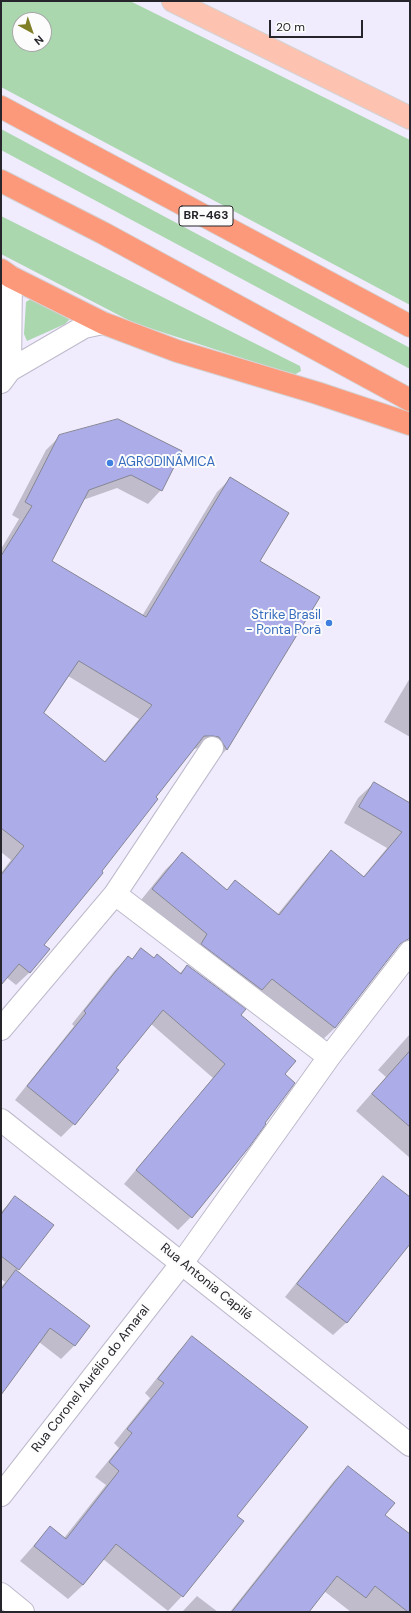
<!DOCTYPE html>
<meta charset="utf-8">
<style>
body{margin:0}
#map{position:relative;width:411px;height:1613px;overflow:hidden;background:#f0ecfe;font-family:"DM Sans",sans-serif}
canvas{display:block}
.frame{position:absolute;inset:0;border:2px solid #26252b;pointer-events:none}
.north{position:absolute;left:12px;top:12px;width:40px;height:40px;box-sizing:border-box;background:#fcfcfc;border:1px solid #a6a6a8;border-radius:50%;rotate:140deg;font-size:11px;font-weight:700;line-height:16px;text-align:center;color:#26252b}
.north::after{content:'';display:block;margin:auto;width:14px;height:18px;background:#7f7f28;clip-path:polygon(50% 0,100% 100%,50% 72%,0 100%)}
.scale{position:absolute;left:269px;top:20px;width:94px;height:18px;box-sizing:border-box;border:2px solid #26252b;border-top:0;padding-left:5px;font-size:12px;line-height:14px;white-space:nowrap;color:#26252b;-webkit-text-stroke:3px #fcfcfc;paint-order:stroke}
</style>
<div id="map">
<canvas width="411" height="1613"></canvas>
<div class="frame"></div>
<div class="north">N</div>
<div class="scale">20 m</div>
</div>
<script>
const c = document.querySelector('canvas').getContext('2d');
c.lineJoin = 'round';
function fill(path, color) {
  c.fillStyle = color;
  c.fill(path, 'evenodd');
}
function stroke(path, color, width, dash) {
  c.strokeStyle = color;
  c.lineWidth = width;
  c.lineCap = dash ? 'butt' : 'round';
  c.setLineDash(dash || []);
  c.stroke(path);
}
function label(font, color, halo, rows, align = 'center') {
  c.font = font + ' "DM Sans",sans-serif';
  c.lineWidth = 4;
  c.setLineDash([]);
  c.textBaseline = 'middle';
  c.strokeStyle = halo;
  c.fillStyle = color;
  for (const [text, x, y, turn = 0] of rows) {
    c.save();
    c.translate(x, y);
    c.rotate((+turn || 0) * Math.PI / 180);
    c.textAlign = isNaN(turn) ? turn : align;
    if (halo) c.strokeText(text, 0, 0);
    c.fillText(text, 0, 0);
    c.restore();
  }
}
fill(new Path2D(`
 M1,1h129l280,139v165l-409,-218zM20,20h24v24h-24z
 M1,129l409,219v21l-409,-219z
 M1,216l295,148 4,2 1,5 -7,4 -160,-52 -133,-69z
 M29,300h5l34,17 1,3 -4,4 -38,17 -3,-7 2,-32z`), '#aad7ae');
fill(new Path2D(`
 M60,436l121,16 -20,38 -13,14 -31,-16 -34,12 -32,61 91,55 75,-124 13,-13 28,83 61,35 -93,153 -13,13 -14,-15 -6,1 -150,196 -13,27 -14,13 -10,-8 -5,6v-110l10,-13 -10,-8v-303l18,-30 -7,-4 34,-65zM68,676l71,43 -35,43 -62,-49z
 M410,678v59l-26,-15z
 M374,783l36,21v124l-75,100 -16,15 -182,-138 29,-36 16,-15 45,36 8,-9 42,34 39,-48 15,-16 32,26 24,-29 -43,-25 14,-25z
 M141,949l12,10 26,15 8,-8 53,49 44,59 -93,143 -13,13 -54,-46 89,-106 -63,-55 -35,45 -41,56 -13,13 -46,-37 59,-74 -2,-2 43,-54 13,-13 3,3z
 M410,1034v124l-54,-47 30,-34 -8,-7z
 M383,1178l27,21v43l-64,81 -13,12 -48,-38 86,-107z
 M15,1197l3,72 -2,3 73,54 -15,20 -13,13 -22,-17 -38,51v-106l4,-5 -4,-3v-67z
 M192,1337l44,179 -54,80 -14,15 -65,-52 -20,26 -15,14 -48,-38 30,-34 14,11 42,-53 -11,-8 24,-29 -5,-5 36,-45 -5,-5 33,-41z
 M348,1467l36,48 26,20v77h-59l-27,-21 -17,21h-77l104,-131z
 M197,1596l21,16h-36z`), '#0003');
const building = new Path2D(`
 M118,419l64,32 -20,40 -31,-16 -42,15 -37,71 94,56 84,-140 59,36 -29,48 60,36 -93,153 -8,-13 -6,-1h-9l-48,61 2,2 -56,72 1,2 -59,72 6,4 -20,24 -11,-9 -18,21v-110l23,-29 -23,-18v-272l31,-50 -7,-4 34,-67zM79,661l73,44 -47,57 -61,-49z
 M374,782l36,21v135l-10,6 -65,84 -63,-49 -10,11 -61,-46 6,-10 -55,-45 30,-37 45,38 8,-10 44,35 52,-65 33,27 38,-45 -43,-25z
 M141,948l13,10 3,-4 24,20 6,-9 59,44 -5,6 55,46 -11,13 10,9 -30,40 1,1 -16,22 -58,72 -56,-48 89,-106 -62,-54 -47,58 3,2 -44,55 -48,-39 59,-73 -2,-2 44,-55 4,3z
 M410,1051v76l-38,-33z
 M383,1176l27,21v47l-63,79 -50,-39z
 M15,1196l39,29 -35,45 -18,-14v-41z
 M16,1270l74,56 -15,20 -25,-18 -49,67v-105z
 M192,1336l116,91 -71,89 7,5 -61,76 -67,-53 -33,41 -49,-39 16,-20 16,13 53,-68 -10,-9 23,-29 -5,-4 37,-46 -6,-4z
 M348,1466l47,37 -10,12 25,19v78h-2l-33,-26 -9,12 -29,-22 -28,36h-77z`);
fill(building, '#acade8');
stroke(building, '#848594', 1);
const street = new Path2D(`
 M10,370l1,-93
 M1,382l9,-12 74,-43 19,-4
 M115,894l214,163
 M1,1029l114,-135 97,-146
 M1,1120l409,325
 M1,1495l181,-232 147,-206 81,-105
 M1,1594l22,18`);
const primary = new Path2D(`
 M173,1l237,117`);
const highway = new Path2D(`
 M1,107l409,219
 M1,181l102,52 307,167
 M1,270l10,7 92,46 74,28 140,42 93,31`);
stroke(street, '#bebacb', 24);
stroke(primary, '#d4d3d5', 24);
stroke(highway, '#d4d3d5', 24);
stroke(street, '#fff', 22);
stroke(primary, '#fdc2b0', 22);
stroke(highway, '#fc997b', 22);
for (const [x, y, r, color] of [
 [110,463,4,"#3f7fe0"],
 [329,623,4,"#3f7fe0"]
]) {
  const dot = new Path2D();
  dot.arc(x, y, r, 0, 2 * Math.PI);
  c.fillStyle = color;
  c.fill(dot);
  stroke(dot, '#fcfcfc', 1.5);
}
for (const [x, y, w] of [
 [206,216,54]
]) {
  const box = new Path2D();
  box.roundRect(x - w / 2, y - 10, w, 20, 3);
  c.fillStyle = '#fcfcfc';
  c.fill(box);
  stroke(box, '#26252b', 1);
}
label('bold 12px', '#26252b', null, [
 ["BR-463",206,216]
]);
label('13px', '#366cbe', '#fcfcfc', [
 ["AGRODINÂMICA",118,463],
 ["Strike Brasil",321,616,"right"],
 ["- Ponta Porã",321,631,"right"]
], 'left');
label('13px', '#26252b', '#fcfcfc', [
 ["Rua Antonia Capilé",206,1282,39],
 ["Rua Coronel Aurélio do Amaral",91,1379,-52]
]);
</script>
